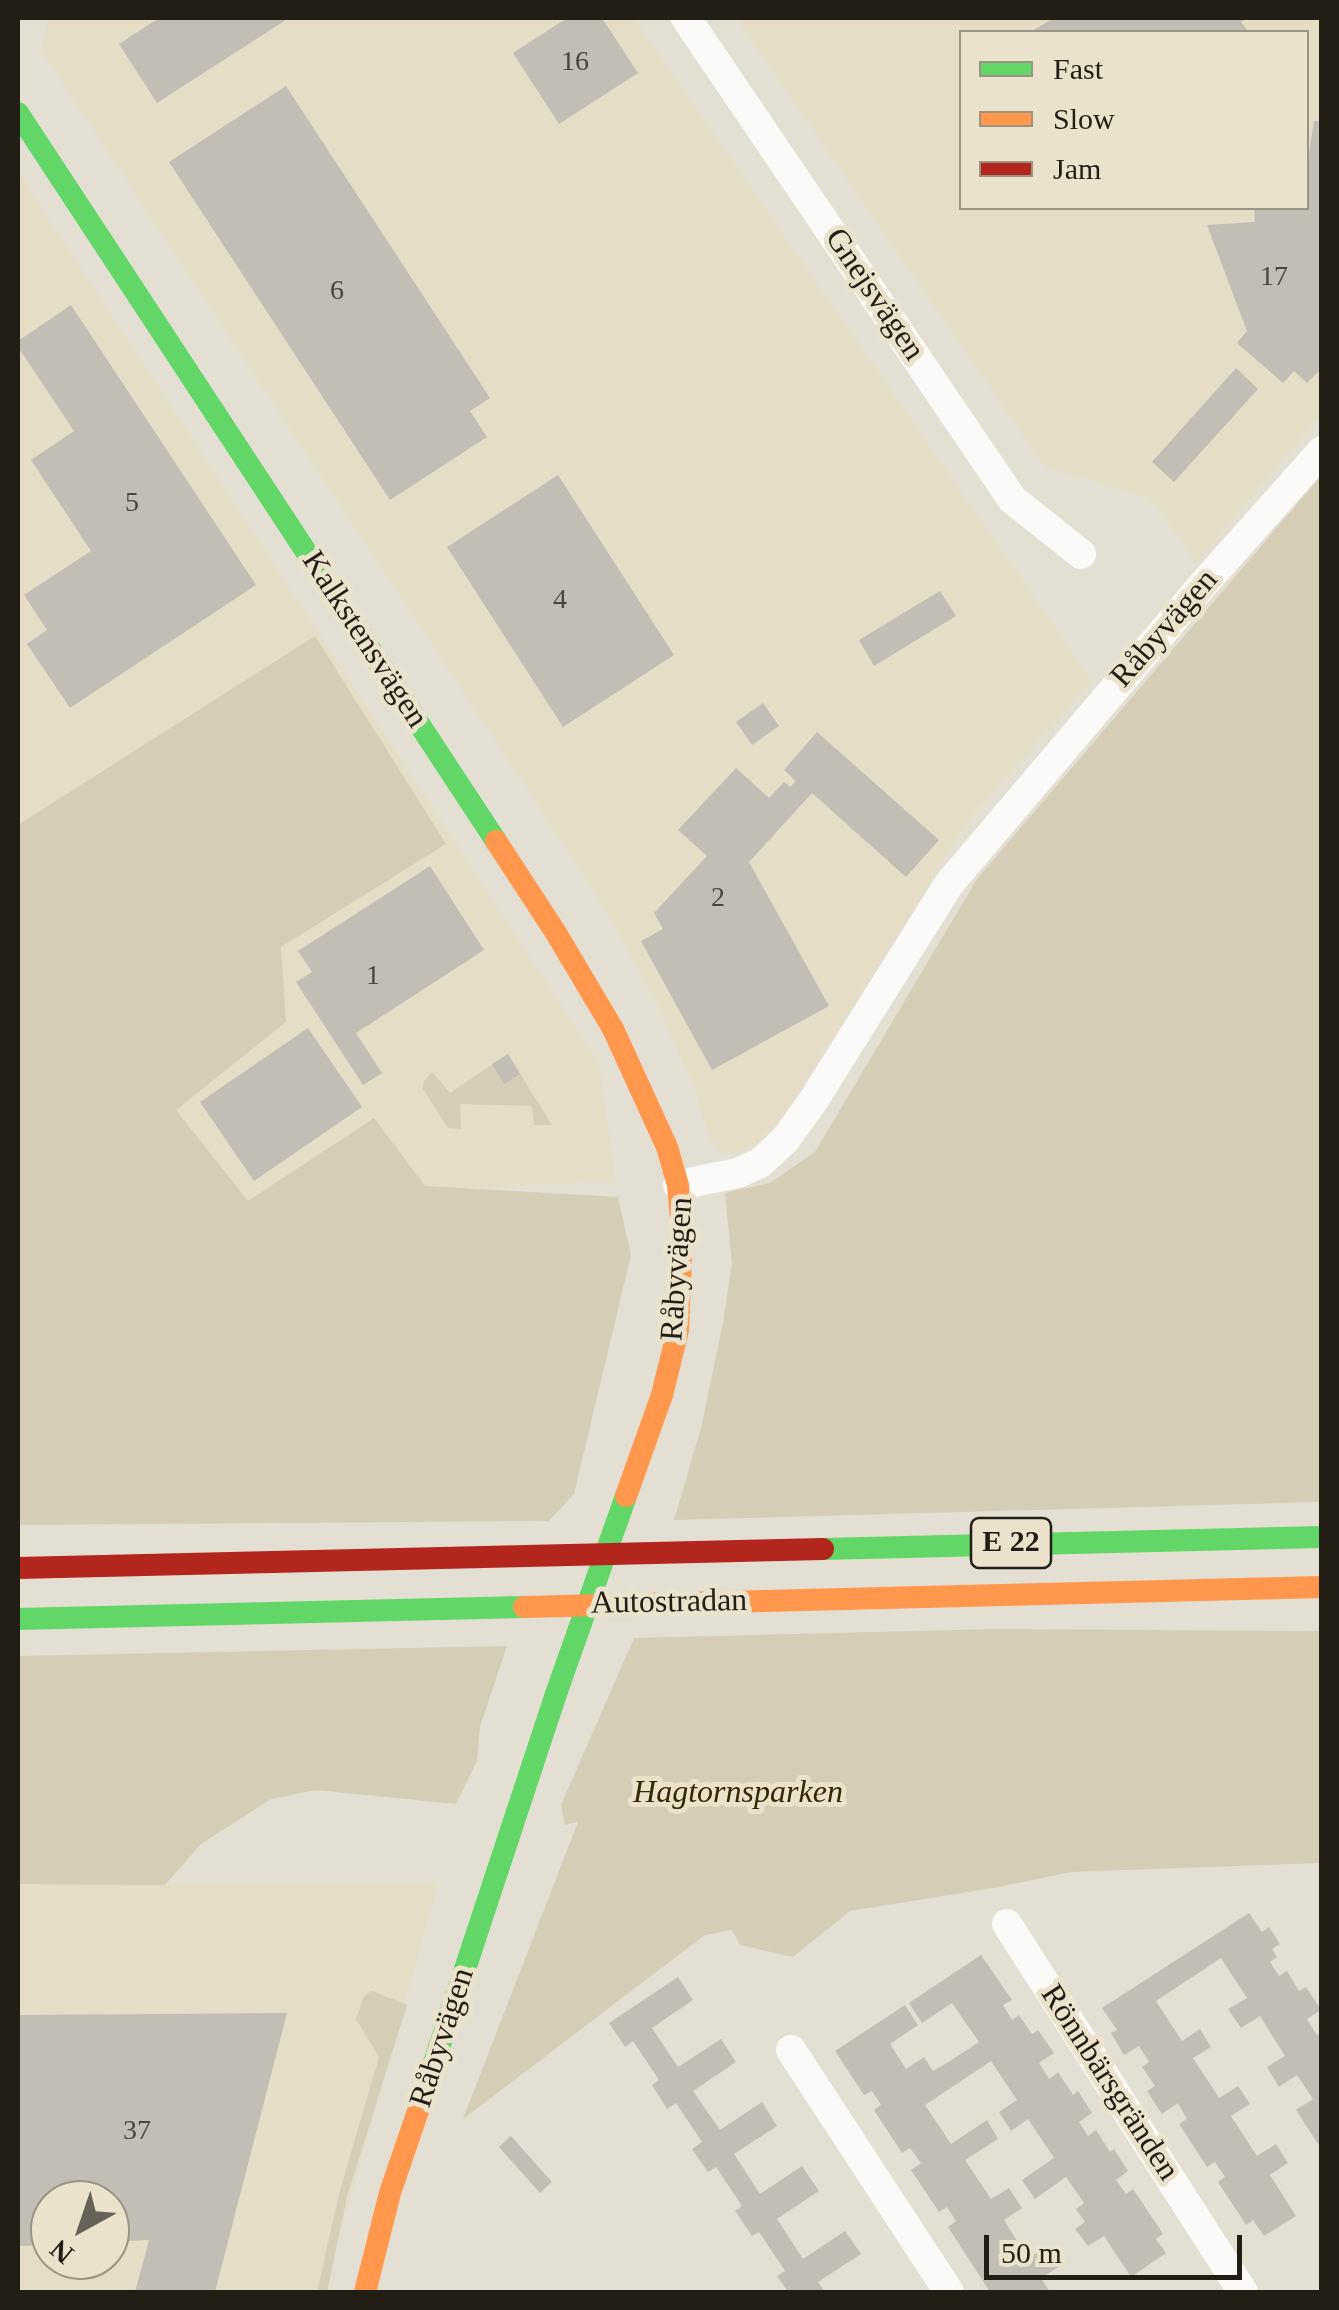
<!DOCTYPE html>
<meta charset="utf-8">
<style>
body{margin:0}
#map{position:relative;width:1339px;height:2310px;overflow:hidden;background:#e4dfd3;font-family:"Times New Roman",serif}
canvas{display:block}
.frame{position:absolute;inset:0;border:20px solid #221e16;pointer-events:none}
.legend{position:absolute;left:959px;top:30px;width:350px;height:180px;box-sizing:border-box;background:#ebe2cc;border:2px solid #9b9483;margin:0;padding:12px 18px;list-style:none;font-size:30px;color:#221e16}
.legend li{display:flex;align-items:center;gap:20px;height:50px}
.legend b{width:50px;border:2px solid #9b9483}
.north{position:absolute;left:30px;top:2180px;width:100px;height:100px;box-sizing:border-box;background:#ebe2cc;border:2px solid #9b9483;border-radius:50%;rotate:220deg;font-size:28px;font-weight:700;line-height:40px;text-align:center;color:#221e16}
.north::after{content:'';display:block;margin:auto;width:35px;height:45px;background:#666258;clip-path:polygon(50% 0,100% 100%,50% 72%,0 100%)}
.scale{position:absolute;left:984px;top:2235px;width:258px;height:45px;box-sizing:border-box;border:5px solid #221e16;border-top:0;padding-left:12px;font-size:30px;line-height:35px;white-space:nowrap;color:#221e16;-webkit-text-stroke:8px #ebe2cc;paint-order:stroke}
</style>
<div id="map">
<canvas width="1339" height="2310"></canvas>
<div class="frame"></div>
<ul class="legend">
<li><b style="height:12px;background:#63d668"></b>Fast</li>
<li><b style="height:12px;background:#ff974d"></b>Slow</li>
<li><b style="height:12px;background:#b3261e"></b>Jam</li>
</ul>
<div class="north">N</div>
<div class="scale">50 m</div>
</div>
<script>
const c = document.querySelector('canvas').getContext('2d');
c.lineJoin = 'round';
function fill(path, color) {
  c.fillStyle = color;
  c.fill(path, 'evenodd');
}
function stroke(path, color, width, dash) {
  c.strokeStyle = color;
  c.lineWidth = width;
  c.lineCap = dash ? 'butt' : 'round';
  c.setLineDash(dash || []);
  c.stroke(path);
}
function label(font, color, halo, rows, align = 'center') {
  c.font = font + ' "Times New Roman",serif';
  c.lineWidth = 10;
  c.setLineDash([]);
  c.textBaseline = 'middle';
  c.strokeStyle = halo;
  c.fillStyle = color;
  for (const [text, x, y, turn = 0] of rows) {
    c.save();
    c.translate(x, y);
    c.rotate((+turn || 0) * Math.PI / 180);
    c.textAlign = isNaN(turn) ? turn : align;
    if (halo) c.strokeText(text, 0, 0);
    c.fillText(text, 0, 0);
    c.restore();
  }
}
fill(new Path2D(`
 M50,18h584l458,663 -122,137 -179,286 -32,39 -27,12 -13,-3 -9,-13 -17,-54 -38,-85 -61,-109 -554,-842z
 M736,18h585v397l-125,148 -39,-58 -13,-8 -100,-31zM962,32h344v176h-344z
 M18,171l581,892 17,118 -318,16 -280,33z
 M18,1884h420l-114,408h-306zM50,2200h60v60h-60z`), '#e6ddc7');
fill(new Path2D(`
 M1321,476v1026l-647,18 27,-92 22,-105 9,-59 -7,-71 45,-10 45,-31 162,-273z
 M315,636l131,208 -165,103 5,75 -110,88 72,91 126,-83 51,68 193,11 13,58 -57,239 -25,27 -531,4v-700z
 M508,1054l44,71h-18l-2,-19 -72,-2 1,25 -13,-1 -25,-39 1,-8 8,-9 18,21z
 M992,1629l329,2v232l-250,9 -72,15 -149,24 -57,46 -53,-12 -8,-15 -27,5 -242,184 115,-297 -13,3 -4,-20 73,-167z
 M507,1646l-27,81 -3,34 -21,43 -140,-14 -45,9 -70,45 -36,41 -147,-1v-228z
 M372,1991l35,14 -60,192 -20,95h-10l22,-98 40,-137 -23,-38 8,-23z`), '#d6cdb6');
fill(new Path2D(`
 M159,18h130l-132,85 -38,-59z
 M567,18h35l36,55 -79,51 -46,-71z
 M1053,18h195l-7,4 8,10h-218z
 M286,86l204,312 -20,13 17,26 -97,63 -221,-338z
 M1314,121l8,1v246l-15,15 -13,-12 -11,12 -46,-40 10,-12 -40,-106 48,-3 -1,-14h52v-36z
 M71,305l185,280 -186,123 -43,-64 20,-14 -23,-35 67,-44 -60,-91 43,-29 -56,-84v-6z
 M1236,368l22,21 -84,93 -22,-20z
 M558,475l116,180 -111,72 -116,-180z
 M940,591l16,25 -82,50 -15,-26z
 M763,703l16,23 -27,19 -16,-23z
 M817,732l122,108 -33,37 -94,-84 -63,69 80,144 -117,64 -71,-129 22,-12 -9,-16 53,-57 -29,-26 58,-62 33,30 15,-16 6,5 6,-6 -12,-11z
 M430,866l54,84 -128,83 26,40 -19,12 -67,-103 16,-10 -14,-21z
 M308,1028l54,79 -108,74 -54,-79z
 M508,1054l12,20 -16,10 -12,-20z
 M1249,1913l13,19 7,-5 11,17 -8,5 5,8 -7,5 9,14 8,-5 12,20 7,-4 15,23 -14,9 10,16 5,-3v110l-4,2 -22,-34 17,-11 -16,-24 -18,12 -12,-20 18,-11 -25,-40 -19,12 -13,-19 19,-11 -26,-40 -65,43 26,40 18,-12 11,18 -18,11 26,40 19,-12 12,18 -19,12 26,40 19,-12 12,19 -18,12 26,41 -32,20 -11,-16 -7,5 -28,-43 7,-5 -10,-15 -8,5 -28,-43 8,-5 -9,-16 -16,11 -15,-23 8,-5 -13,-19 7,-5 -10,-16 -15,9 -13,-22 6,-3 -15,-22z
 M981,1955l31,45 -9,5 9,15 7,-5 13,19 6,-4 16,23 -15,10 10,16 9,-7 15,23 5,-4 14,22 -13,9 9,14 8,-6 14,22 4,-3 14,22 -12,9 10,14 7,-5 30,45 -7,5 10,14 -35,24 -27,-41 -16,10 -13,-17 10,-7 -9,-13 8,-6 -18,-26 -31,22 -13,-19 32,-22 -26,-39 -17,12 -12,-19 18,-12 -26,-39 -66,44 26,39 36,-24 11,19 -33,21 26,39 18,-11 13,20 -18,12 24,38 19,-13 13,21 -19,12 9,14h-60l-42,-65 8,-6 -9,-14 -8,5 -28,-42 10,-7 -11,-15 -8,5 -28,-43 7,-5 -9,-14 -8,4 -29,-44 70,-46 13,20 -28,19 16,25 18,-12 9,14 14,-8 32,-21 -27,-39 -30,20 -13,-20z
 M678,1977l15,23 -41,28 26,39 43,-28 15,23 -43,29 27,39 42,-28 15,24 -43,28 26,40 42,-28 17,25 -42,28 26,40 42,-28 16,23 -43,28 7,10h-37l-11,-16 8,-5 -26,-39 -7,4 -17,-25 7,-5 -26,-39 -8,5 -16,-23 10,-7 -26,-39 -9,6 -15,-24 7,-5 -26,-39 -8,6 -16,-24z
 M287,2013l-72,279h-80l14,-52 -39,2v-42h-60v45l-32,1v-231z
 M511,2136l41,46 -12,11 -41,-46z`), '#c2beb5');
stroke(new Path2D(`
 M686,18l326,481 69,55
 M678,1185l60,-12 22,-10 25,-23 28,-39 136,-217 251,-296 122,-137
 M1007,1924l236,368
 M791,2050l158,242`), '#fbfaf8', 30);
stroke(new Path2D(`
 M18,113l478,728
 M823,1549l499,-12
 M18,1619l506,-12
 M421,2102l136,-411 69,-195`), '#63d668', 22);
stroke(new Path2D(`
 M496,841l60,92 57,96 54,118 11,38 4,46 -4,99 -16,65 -36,101
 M524,1607l798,-20
 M365,2292l25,-99 31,-91`), '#ff974d', 22);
stroke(new Path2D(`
 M18,1568l805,-19`), '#b3261e', 22);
label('28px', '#4a463e', null, [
 ["16",575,63],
 ["17",1274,278],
 ["6",337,292],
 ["5",132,504],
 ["4",560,601],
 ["2",718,899],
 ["1",373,977],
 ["37",137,2132]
]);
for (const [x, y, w] of [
 [1011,1543,80]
]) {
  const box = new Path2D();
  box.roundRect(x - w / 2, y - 25, w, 50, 8);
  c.fillStyle = '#ebe2cc';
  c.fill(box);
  stroke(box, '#221e16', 2.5);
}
label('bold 30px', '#221e16', null, [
 ["E 22",1011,1543]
]);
label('32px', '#221e16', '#ebe2cc', [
 ["Gnejsvägen",874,295,56],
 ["Råbyvägen",1165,629,-49],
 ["Kalkstensvägen",364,640,57],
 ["Råbyvägen",678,1269,-86],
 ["Autostradan",669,1603,-1],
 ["Råbyvägen",443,2038,-72],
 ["Rönnbärsgränden",1109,2083,57]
]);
label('italic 32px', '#352701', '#ebe2cc', [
 ["Hagtornsparken",738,1794]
]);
</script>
